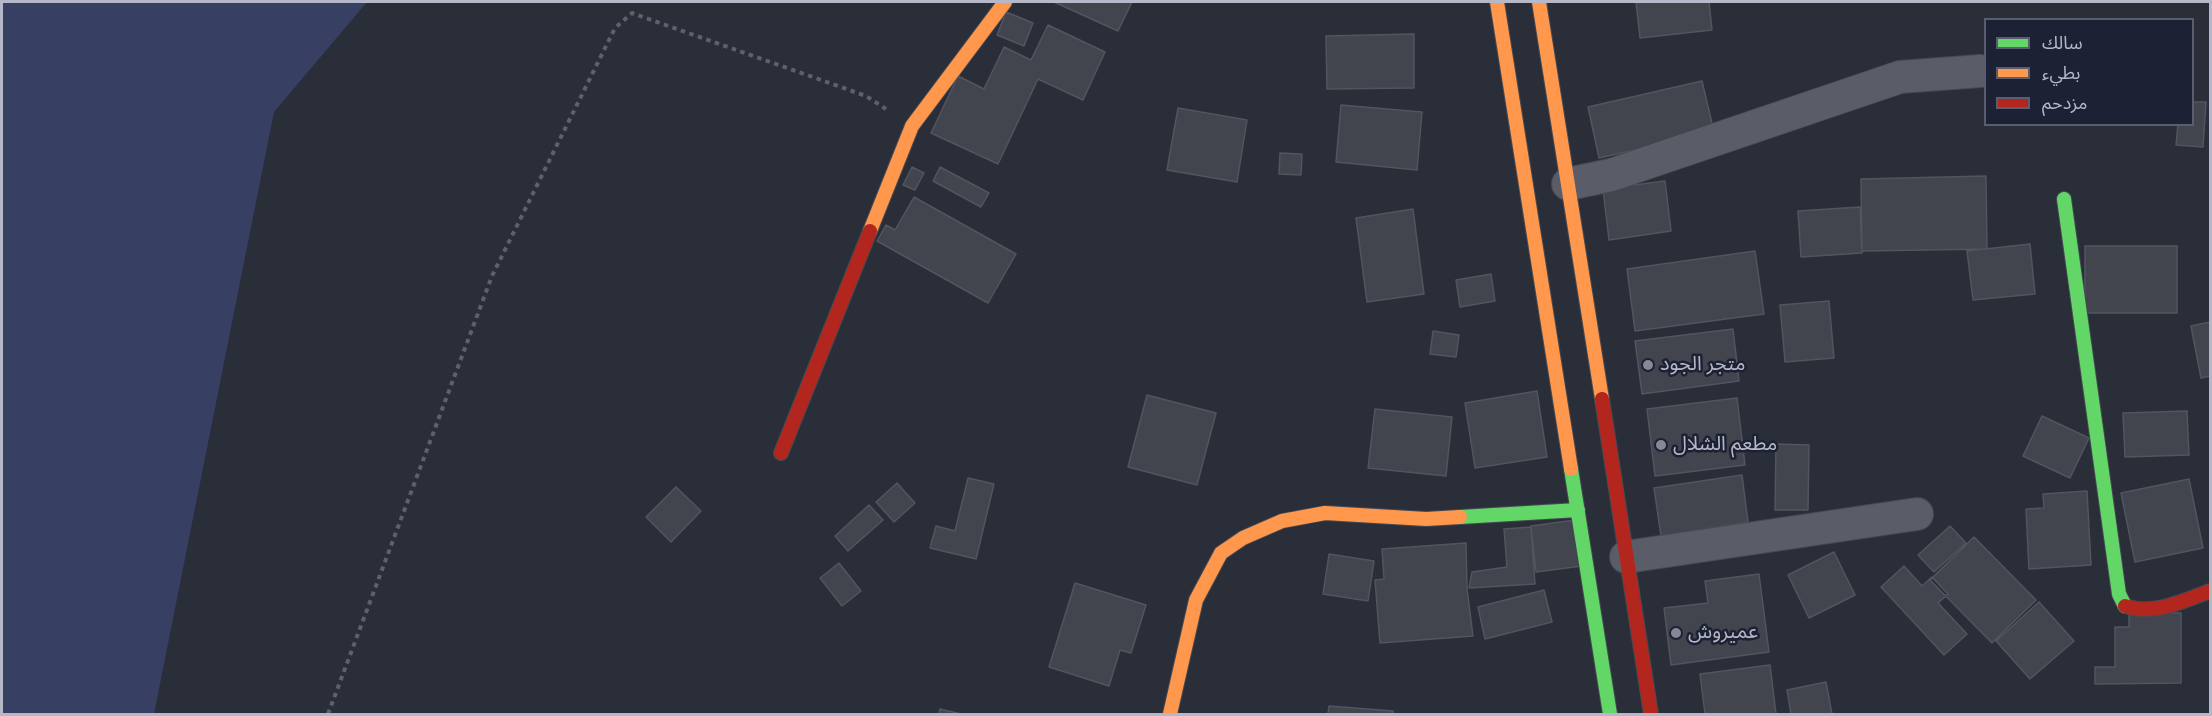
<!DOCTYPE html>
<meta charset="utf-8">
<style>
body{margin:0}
#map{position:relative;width:2212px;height:716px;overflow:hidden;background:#2a2e39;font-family:"Space Grotesk","Noto Sans Arabic",sans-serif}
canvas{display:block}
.frame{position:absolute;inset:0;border:3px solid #b5b8c9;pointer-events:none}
.legend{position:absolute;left:1984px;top:18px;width:210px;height:108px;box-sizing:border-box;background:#1d2134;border:2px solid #5a5d70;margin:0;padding:8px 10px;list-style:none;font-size:18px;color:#b5b8c9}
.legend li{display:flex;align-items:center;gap:12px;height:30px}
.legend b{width:30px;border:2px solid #5a5d70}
</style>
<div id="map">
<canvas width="2212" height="716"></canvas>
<div class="frame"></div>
<ul class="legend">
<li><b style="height:8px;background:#63d668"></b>سالك</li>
<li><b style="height:8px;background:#ff974d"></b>بطيء</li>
<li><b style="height:8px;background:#b3261e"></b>مزدحم</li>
</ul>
</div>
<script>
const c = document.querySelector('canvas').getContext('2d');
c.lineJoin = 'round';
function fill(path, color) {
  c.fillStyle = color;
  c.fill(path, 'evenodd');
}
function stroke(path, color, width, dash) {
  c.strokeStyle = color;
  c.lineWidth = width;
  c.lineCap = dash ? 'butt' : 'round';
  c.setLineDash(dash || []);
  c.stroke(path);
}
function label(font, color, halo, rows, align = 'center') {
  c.font = font + ' "Space Grotesk","Noto Sans Arabic",sans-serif';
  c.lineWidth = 5;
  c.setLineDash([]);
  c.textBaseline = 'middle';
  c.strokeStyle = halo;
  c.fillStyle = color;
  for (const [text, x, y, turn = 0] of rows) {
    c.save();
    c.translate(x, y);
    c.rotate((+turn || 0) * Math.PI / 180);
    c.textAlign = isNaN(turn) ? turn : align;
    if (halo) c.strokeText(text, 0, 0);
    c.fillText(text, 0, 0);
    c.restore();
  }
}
fill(new Path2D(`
 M2,2h365l-93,110 -120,602h-152z`), '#373f62');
const building = new Path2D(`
 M1054,2h78l-14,29z
 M1636,2h73l3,28 -72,8z
 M1006,12l27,11 -9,23 -27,-11z
 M1048,25l57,27 -22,48 -45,-21 -40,85 -67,-31 27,-57 26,13 20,-42 27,13z
 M1414,34v54l-87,1 -1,-53z
 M1702,81l12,51 -115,26 -11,-51z
 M2192,102h14l-3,45 -27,-2 2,-21h14z
 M1341,105l81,7 -5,58 -81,-8z
 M1178,108l69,12 -10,62 -70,-12z
 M1280,153l22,1 -1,21 -22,-1z
 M912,167l12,6 -9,17 -12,-5z
 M940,167l49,26 -8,14 -48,-26z
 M1986,176l1,73 -125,2 -1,-72z
 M1665,181l6,50 -62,9 -6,-51z
 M914,197l102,57 -28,49 -111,-62 9,-16 9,5z
 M1860,207l2,46 -61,4 -3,-46z
 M1413,209l11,85 -57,8 -11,-84z
 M2030,244l5,50 -62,6 -6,-49z
 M2085,246h92v67h-92z
 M1755,251l9,63 -129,17 -8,-62z
 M1491,274l4,27 -35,6 -4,-27z
 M1829,301l5,57 -49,4 -5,-57z
 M2210,322v54l-9,2 -10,-52z
 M1733,329l6,52 -97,13 -7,-53z
 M1433,331l26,4 -3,22 -26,-3z
 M1537,391l10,66 -72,11 -10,-65z
 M1147,395l69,18 -19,72 -69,-18z
 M1737,398l8,67 -90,11 -8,-67z
 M1375,409l77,8 -6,59 -78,-8z
 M2187,411l2,44 -64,2 -2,-44z
 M2042,416l47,22 -19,40 -47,-22z
 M1776,444l33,1 -1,65h-33z
 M1742,475l6,47 -87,14 -7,-48z
 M968,478l26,6 -18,75 -46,-11 6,-22 19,5z
 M2189,479l14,69 -68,14 -14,-69z
 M897,483l18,20 -21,19 -18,-20z
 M676,487l25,24 -30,31 -25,-25z
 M2087,491l4,74 -62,4 -3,-60 18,-1 -1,-14z
 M869,505l14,15 -35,31 -13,-15z
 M1575,520l7,46 -46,6 -5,-46z
 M1950,526l16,17 -32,29 -16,-17z
 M1531,527l4,57 -66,4 3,-16 35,-5 -3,-38z
 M1974,537l62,63 -44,43 -62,-63z
 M1466,543l1,46 6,47 -93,7 -5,-63 9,-1 -2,-30z
 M1834,552l21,43 -46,23 -21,-43z
 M1329,554l45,7 -6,40 -45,-7z
 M839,563l22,28 -19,15 -22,-28z
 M1904,566l18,20 10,-9 16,17 -10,9 29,31 -23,21 -63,-68z
 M1759,574l10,78 -98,13 -7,-57 44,-5 -3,-22z
 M1075,583l71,22 -15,48 -11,-3 -11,36 -60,-19z
 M1544,590l8,32 -67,17 -7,-32z
 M2039,602l35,39 -44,38 -34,-38z
 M2129,613h52v70l-86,1v-17h20v-40h14z
 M1770,665l6,49h-71l-5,-40z
 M1826,682l6,32h-41l-4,-24z
 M1329,706l64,5v3h-65z
 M940,709l21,5h-22z`);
fill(building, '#42444e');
stroke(building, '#525561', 1.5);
const street = new Path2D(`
 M1568,184l43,-9 289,-98 80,-6
 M1626,557l291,-43`);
const fast = new Path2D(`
 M2064,199l55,395 6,12
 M1571,469l39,245
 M1460,517l118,-7`);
const slow = new Path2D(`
 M1497,2l74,467
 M1539,2l63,397
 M870,231l42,-105 93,-124
 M1170,714l26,-114 25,-47 22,-15 39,-17 43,-8 101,6 34,-2`);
const jam = new Path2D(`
 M1602,399l49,315
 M781,453l89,-222
 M2125,606c29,10 58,-5 85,-15`);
stroke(street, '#464952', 34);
stroke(fast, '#464952', 16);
stroke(slow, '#464952', 16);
stroke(jam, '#464952', 16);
stroke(new Path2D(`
 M328,714l164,-438 123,-248 17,-15 234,83 20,13`), '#5e616a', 4, [4.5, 4.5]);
stroke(street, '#5a5c67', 32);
stroke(fast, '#63d668', 14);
stroke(slow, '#ff974d', 14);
stroke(jam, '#b3261e', 14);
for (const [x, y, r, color] of [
 [1648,365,6,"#848897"],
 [1661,445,6,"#848897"],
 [1676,633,6,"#848897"]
]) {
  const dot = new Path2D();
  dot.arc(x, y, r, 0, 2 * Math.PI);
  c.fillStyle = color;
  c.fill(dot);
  stroke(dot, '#1d2134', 2);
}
label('20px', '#b5b8c9', '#1d2134', [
 ["متجر الجود",1660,365],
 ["مطعم الشلال",1673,445],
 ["عميروش",1688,633]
], 'left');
</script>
